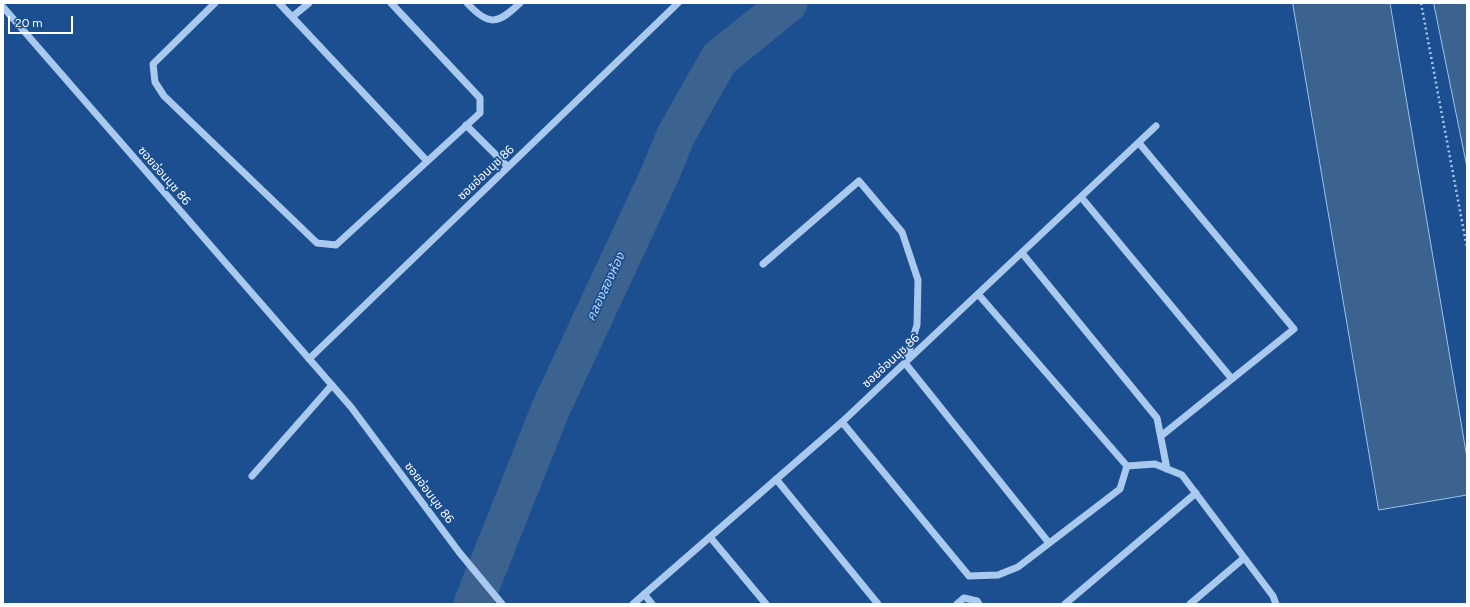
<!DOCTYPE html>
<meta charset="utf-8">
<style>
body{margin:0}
#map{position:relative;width:1470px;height:607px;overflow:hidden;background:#1b4f8f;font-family:Figtree,sans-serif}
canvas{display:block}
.frame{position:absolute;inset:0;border:4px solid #fff;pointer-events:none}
.scale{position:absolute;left:8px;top:16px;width:65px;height:18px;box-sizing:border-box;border:2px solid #fff;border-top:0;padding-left:5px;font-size:12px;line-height:14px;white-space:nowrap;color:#fff;-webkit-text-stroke:3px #1b4f8f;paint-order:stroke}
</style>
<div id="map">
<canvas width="1470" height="607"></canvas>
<div class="frame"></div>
<div class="scale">20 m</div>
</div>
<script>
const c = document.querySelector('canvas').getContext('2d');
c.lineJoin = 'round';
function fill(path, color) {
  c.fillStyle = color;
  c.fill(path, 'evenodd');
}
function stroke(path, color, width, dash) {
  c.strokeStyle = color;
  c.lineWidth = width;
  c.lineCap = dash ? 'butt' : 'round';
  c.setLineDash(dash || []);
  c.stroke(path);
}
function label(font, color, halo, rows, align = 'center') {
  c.font = font + ' Figtree,"Noto Sans Thai",sans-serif';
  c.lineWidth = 3.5;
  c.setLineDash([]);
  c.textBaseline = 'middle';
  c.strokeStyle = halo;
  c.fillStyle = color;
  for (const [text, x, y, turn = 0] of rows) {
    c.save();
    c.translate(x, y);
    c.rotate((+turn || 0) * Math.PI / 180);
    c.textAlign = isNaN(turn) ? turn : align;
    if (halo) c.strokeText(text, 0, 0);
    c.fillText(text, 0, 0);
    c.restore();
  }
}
const water = new Path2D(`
 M1293,3h97l77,455v37l-88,15z
 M1434,3h33v164z`);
fill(water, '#3c6290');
stroke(water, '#9cc4f0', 1);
stroke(new Path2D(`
 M473,604l78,-196 109,-234 16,-39 43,-76 69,-56`), '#3c6290', 39);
stroke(new Path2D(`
 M1421,3l46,245`), '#a9c9ee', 2.5, [2, 3]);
stroke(new Path2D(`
 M215,3l-62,61 2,18 9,14 153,147 19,2 144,-132v-15l-89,-95
 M279,3l148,158
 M467,3c22,24 31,21 53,0
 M3,7l348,400 108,145 43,52
 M292,17l17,-14
 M466,125l42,42
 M1139,143l155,186 -133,107
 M1081,197l151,182
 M1022,253l135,165 10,51
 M763,264l96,-83 43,51 16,48 -1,45 -12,38 144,180
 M309,359l369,-356
 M842,422l127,154 29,-1 20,-8 102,-78 7,-23 -149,-172
 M1127,466l28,-2 27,11 91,121 3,8
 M252,476l80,-91
 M776,479l102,125
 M710,537l56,67
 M644,594l8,10
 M633,604l209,-182 314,-296
 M957,604l7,-6 13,3 2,3
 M1065,604l131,-111
 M1190,604l54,-46`), '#a9c9ee', 7);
label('12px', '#fff', '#1b4f8f', [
 ["ซอยอ่อนนุช 86",486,173,-44],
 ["ซอยอ่อนนุช 86",164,176,49],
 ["ซอยอ่อนนุช 86",891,361,-43],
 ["ซอยอ่อนนุช 86",429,493,53]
]);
label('italic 13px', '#b5d3f5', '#1b4f8f', [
 ["คลองสองห้อง",606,287,-65]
]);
</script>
